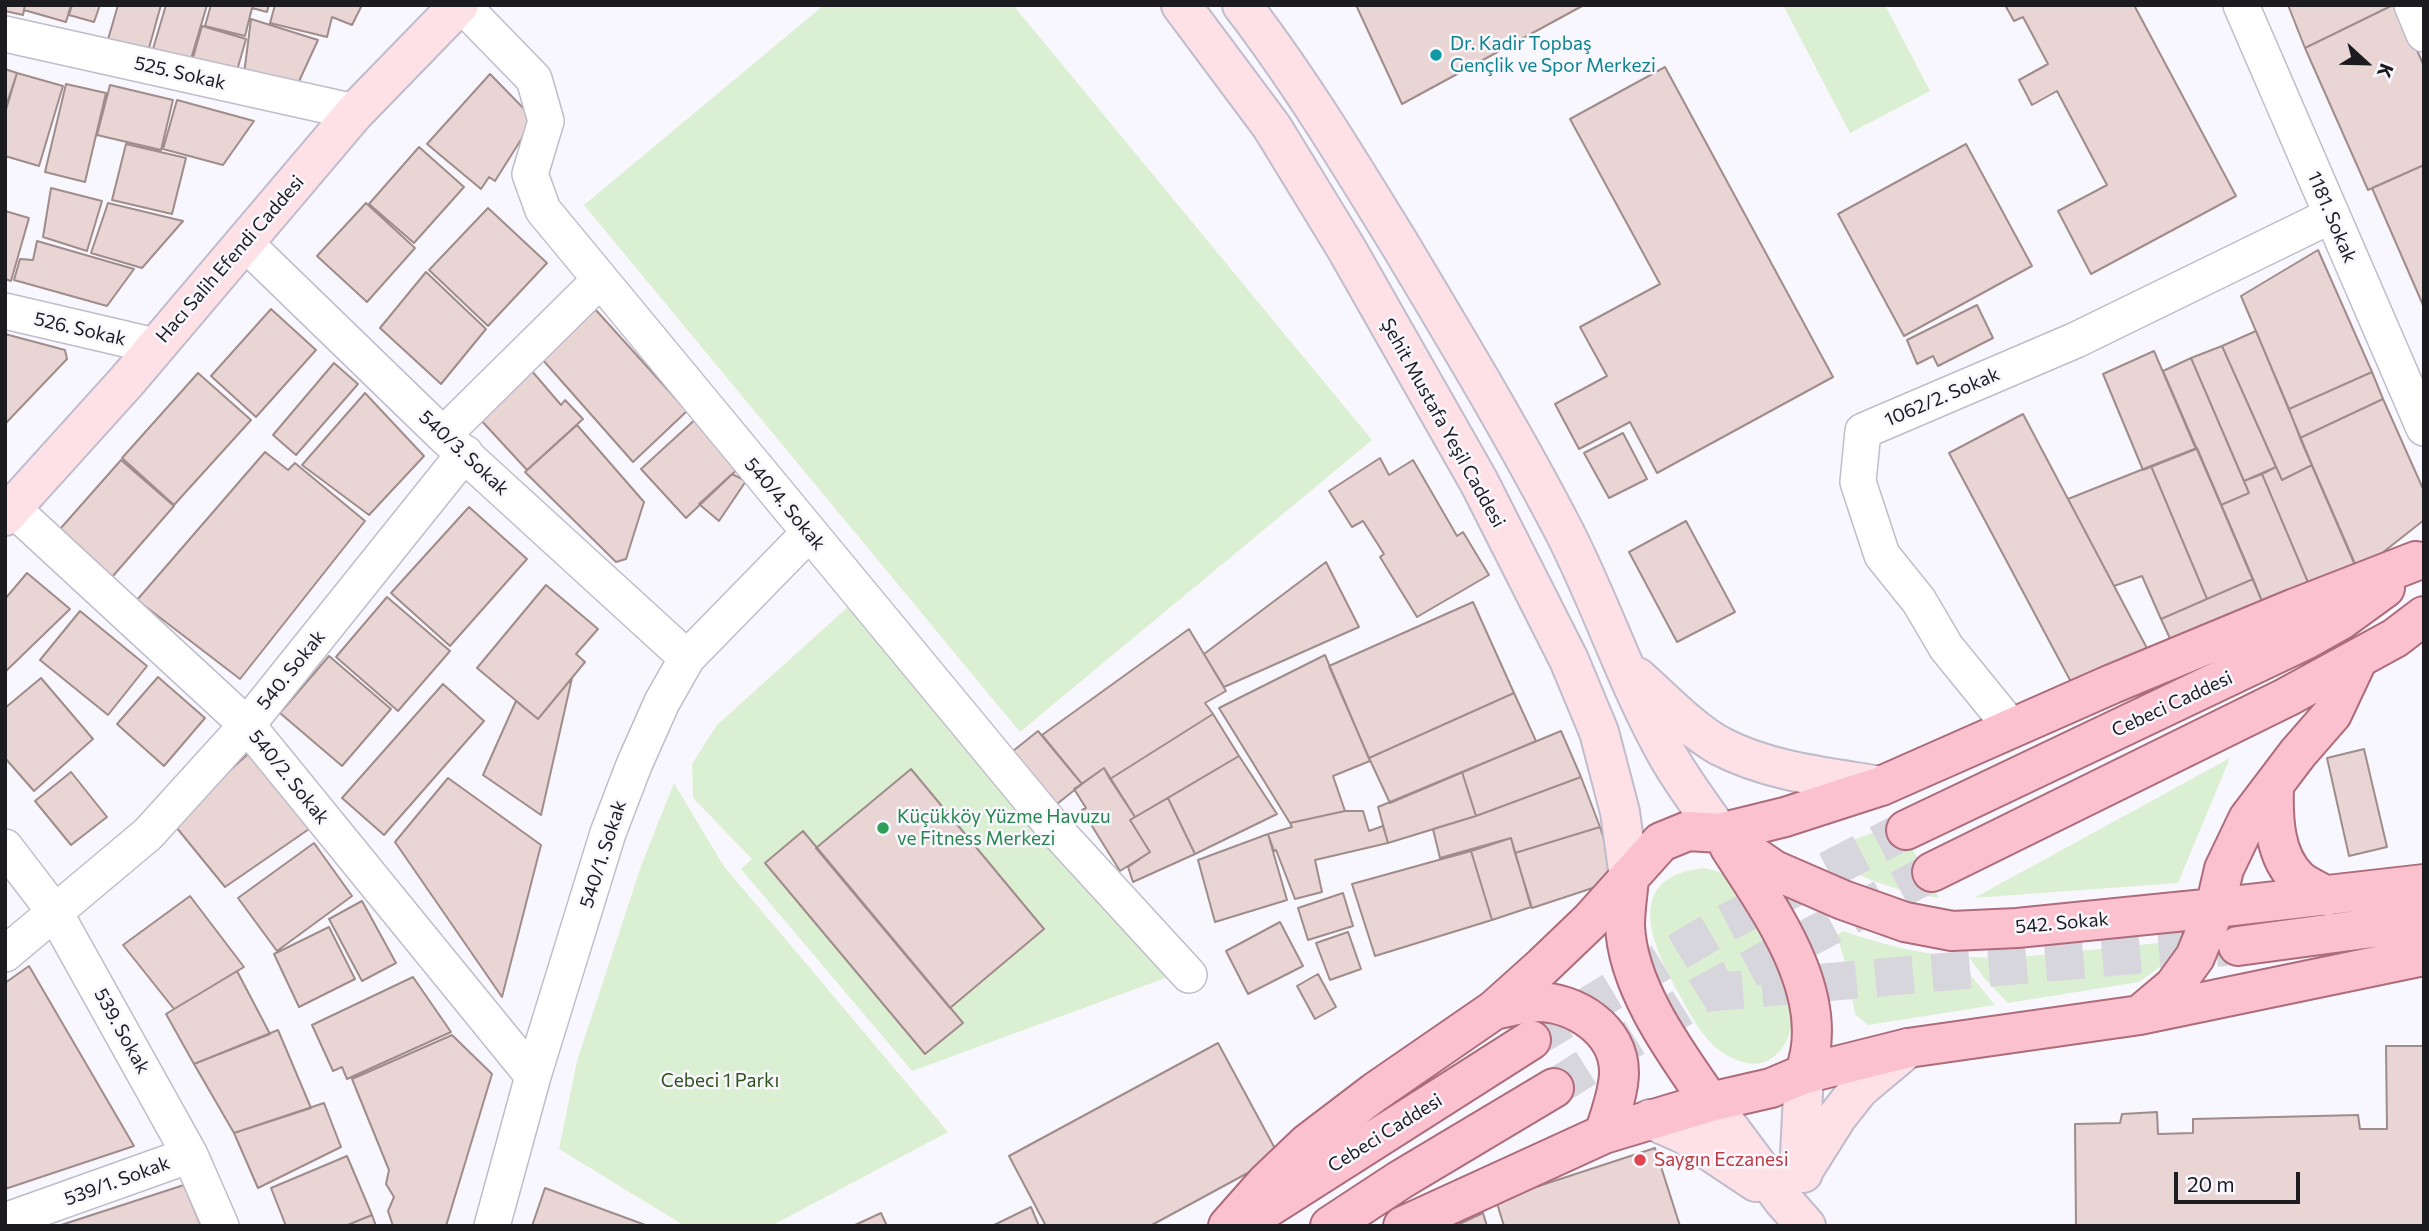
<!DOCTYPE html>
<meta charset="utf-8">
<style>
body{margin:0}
#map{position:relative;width:2429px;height:1231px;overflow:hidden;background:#f9f7fe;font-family:Commissioner,sans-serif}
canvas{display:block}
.frame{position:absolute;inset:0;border:7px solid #1c1b20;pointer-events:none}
.north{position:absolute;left:2331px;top:28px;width:70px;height:70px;-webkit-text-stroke:5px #f9f7fe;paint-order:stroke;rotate:112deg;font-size:19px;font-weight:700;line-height:28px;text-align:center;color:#1c1b20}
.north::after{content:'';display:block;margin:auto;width:24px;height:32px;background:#1c1b20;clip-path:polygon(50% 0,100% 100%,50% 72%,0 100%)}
.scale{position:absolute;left:2174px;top:1172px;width:126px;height:32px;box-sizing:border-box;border:4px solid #1c1b20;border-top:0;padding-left:9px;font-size:21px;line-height:24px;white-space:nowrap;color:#1c1b20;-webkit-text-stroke:5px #f9f7fe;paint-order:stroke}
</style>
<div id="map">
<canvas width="2429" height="1231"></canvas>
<div class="frame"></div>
<div class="north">K</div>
<div class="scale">20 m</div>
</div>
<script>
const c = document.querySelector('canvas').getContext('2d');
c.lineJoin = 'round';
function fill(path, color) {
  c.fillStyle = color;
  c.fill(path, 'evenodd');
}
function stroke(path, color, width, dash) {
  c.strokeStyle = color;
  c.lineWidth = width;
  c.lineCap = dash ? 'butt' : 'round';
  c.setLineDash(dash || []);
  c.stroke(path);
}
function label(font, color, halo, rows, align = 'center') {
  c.font = font + ' Commissioner,sans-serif';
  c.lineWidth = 5;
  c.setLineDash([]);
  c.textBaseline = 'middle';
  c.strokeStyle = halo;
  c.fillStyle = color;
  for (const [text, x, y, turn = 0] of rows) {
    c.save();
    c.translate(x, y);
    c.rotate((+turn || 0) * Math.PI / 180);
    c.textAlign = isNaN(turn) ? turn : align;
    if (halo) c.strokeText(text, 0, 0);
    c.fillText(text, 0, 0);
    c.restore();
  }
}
fill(new Path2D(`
 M824,5h189l359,435 -352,292 -436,-527z
 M1783,5h102l45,86 -80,42z
 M850,605l321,371 -259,95 -171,-202 11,-10 -59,-61 -1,-34 25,-39z
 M2230,758l-52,125 -204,15z
 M674,783l49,82 225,267 -177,94h-86l-126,-77 18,-88 64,-195z
 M1897,820l42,78c-37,-6 -78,-18 -109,-40l3,-11 47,-17z
 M1704,868c15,3 25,7 35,18 13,26 26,51 38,77 5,8 12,19 15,28 5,24 0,53 -20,67 -16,12 -38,3 -53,-8 -18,-14 -29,-36 -40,-56 -26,-47 -59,-117 25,-126z
 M1843,931c38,13 74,22 113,26l39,48 -127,20 -13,-11 -10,-52 -8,-27z
 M2169,942l-2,14 -6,10 -22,16 -131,21 -24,-25 -15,-21 40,1z`), '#dbf0d2');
const building = new Path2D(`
 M5,5h20l-2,10 -18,-4z
 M25,5h46l-5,17 -42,-12z
 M72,5h28l-6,17 -25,-7z
 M118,5h43l-14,50 -40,-12z
 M166,5h41l-16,54 -38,-10z
 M211,5h58l-2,7 -15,-4 -7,28 -40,-10z
 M275,5h87l-10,20 -20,-8 -5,20 -57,-14z
 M1356,5h228l-182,99z
 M2005,5h129l102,191 -145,78 -33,-63 49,-26 -50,-94 -25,14 -13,-25 29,-16 -25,-47 -9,4z
 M2288,5h105l-88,43z
 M2393,5h4l27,61v99l-56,25 -63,-142z
 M251,19l67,21 -23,50 -51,-16z
 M202,26l44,13 -10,35 -44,-13z
 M1665,67l168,310 -176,96 -27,-51 -51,27 -24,-45 52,-28 -27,-49 80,-43 -90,-165z
 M5,69l12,4 -12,36z
 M17,73l46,13 -24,80 -34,-10v-43z
 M490,74l44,45 -39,62 -6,-4 -8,12 -54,-45z
 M66,84l40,9 -21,89 -40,-10z
 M110,85l63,15 -12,50 -64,-15z
 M177,100l77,21 -31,44 -60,-16z
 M126,144l60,14 -14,56 -60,-14z
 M1966,144l66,122 -128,70 -66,-122z
 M419,147l45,40 -50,56 -45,-39z
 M2424,165v140h-1l-51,-117z
 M51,188l51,13 -15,50 -44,-14z
 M108,203l75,18 -41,47 -51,-15z
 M366,203l49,45 -48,54 -50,-46z
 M488,208l59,55 -59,63 -59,-56z
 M5,211l24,7 -18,63 -6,-2z
 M37,241l97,28 -27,37 -93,-26 6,-21 13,1z
 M2318,250l54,122 -83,37 -48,-113z
 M426,272l60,57 -45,55 -61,-56z
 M1977,305l16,33 -55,28 -5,-10 -16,8 -10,-24z
 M271,309l45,41 -60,67 -45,-41z
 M595,309l92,102 -54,51 -91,-103z
 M2256,331l56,134 -30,15 -60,-134z
 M5,334l60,16 2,9 -62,65z
 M2222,346l54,121 -32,14 -53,-123z
 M2154,351l42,98 -53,21 -40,-96z
 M2191,358l58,135 -28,12 -58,-134z
 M334,363l24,21 -62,71 -23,-20z
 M531,370l30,35 4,-5 18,19 -56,51 -48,-52z
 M2372,372l11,27 -83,39 -11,-29z
 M198,373l53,47 -77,85 -52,-47z
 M365,393l59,63 -55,59 -67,-50z
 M2383,399l41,92v29l-66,52 -58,-134z
 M2023,414l126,238 -69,32 -10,-4 -121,-227z
 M700,415l44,48 -58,55 -45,-49z
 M577,425l67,77 -18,57 -10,3 -91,-90z
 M1623,433l24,46 -38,19 -25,-45z
 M2197,448l56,131 -46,20 -56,-133z
 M265,452l23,18 7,-7 70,58 -125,158 -103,-79z
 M1380,458l9,17 24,-15 44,76 6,-4 26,43 -72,42 -37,-60 4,-3 -21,-33 -11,6 -23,-36z
 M121,460l53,46 -68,78 -53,-47z
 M2312,465l44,101 -46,21 -48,-113 14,-7 6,13z
 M2151,466l56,133 -46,20 -19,-43 -28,10 -46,-87z
 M732,474l14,7 -27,40 -20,-17z
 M2262,474l48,113 -46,19 -43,-101 28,-12 -5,-12z
 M469,507l58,52 -77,87 -59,-53z
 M1686,521l49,91 -58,30 -48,-90z
 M1326,562l33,65 -135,60 -20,-33z
 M27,573l43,36 -65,63v-73z
 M2253,579l11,27 -91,39 -12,-26z
 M546,585l52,44 -22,25 9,8 -47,57 -61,-51z
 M387,597l63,54 -52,60 -62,-54z
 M1473,602l41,91 -145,65 -40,-92z
 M80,611l67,55 -39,49 -68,-55z
 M1189,629l37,62 -21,12 8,11 -103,65 -6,-11 -22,16 -40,-49z
 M1325,655l45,106 -37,15 12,35 -55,12 -71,-115z
 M329,656l62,53 -49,57 -62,-53z
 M158,677l47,41 -41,48 -47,-42z
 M41,678l52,61 -59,52 -29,-33v-50z
 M572,678l-31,137 -58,-40 33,-74 22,18z
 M443,684l41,37 -100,114 -42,-37z
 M1514,693l22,48 -146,62 -21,-45z
 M1213,714l26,42 -104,61 -25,-38z
 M1038,731l44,53 -30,24 -44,-53z
 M1561,731l20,46 -105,39 -14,-44z
 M257,746l55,81 -87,60 -53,-65z
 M2364,749l23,98 -38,9 -22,-98z
 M1239,756l38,58 -82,40 -27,-56z
 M1104,768l31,49 -5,3 20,32 -30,19 -38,-61 4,-2 -12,-19z
 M911,769l133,160 -94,79 -134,-160z
 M71,772l36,45 -36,28 -36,-44z
 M1462,772l14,44 -88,27 -10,-36z
 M1581,777l19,50 -85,26 -4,-15 -71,20 -7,-29 43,-13z
 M448,778l93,67 -39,152 -107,-155z
 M1168,798l27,56 -62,28 -5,-15 22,-15 -20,-32z
 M1345,811h18l6,20 14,-5 5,17 -73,17 7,32 -27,7 -19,-49 -2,1 -6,-17 24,-7 -2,-4z
 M1600,827l17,53 -85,28 -17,-55z
 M803,831l160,192 -38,31 -160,-191z
 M1268,834l19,66 -72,22 -17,-62z
 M1511,838l20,69 -39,13 -21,-69z
 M314,843l38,53 -75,55 -39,-53z
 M1471,851l21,69 -117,36 -23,-72z
 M1343,893l10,33 -45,14 -10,-32z
 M190,896l54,71 -70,42 -51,-64z
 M362,901l34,62 -34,18 -33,-62z
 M1280,922l23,44 -55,28 -22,-43z
 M329,927l26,52 -56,28 -25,-53z
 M1348,932l13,37 -31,11 -14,-37z
 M29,966l105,180 -129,43v-206z
 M237,971l33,63 -76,30 -28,-50z
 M1318,974l18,33 -21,12 -18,-33z
 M413,977l38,55 -104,47 -5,-12 -9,4 -21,-46z
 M278,1030l33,78 -77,25 -40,-69z
 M452,1035l40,39 -46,152h-53l-5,-15 6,-14 -8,-13 3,-14 -37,-91z
 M1218,1043l61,113 -129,70h-104l-37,-70z
 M2386,1046h38v180h-348l-1,-102 45,-1 2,-9 35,-2 1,22 35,-1v-14l165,-4 2,14h27z
 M324,1103l17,44 -83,41 -24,-55z
 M1655,1148l25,78h-176l-8,-26z
 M347,1156l25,59 -27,11h-59l-15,-38z
 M184,1185l17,41h-143z
 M545,1188l103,38h-116z
 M1031,1207l8,19h-47z
 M881,1213l6,13h-34z
 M1483,1213l4,13h-32z
 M372,1215l4,11h-31z`);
fill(building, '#e9d5d3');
stroke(building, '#9f8c8b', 2);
stroke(new Path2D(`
 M1705,993l521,-46
 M1531,1040l195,-117 180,-93
 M1554,1088l151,-95 227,-121`), '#d8d6dd', 38, [38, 19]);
const street = new Path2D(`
 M462,5l72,74 12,42 -16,53 13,36 512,619 134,146
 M2241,5l183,423
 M2412,5l12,29
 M5,34l350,78
 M245,243l198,192 244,223
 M5,311l150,35
 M443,435l156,-154
 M12,508l235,217 286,351
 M2011,727l-65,-80 -27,-46 -37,-46 -24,-73 5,-51 213,-91 256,-125
 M5,847l49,64 136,244 31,71
 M5,954l143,-120 99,-109 218,-272
 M5,1221l185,-66
 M492,1226l41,-150 75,-243 26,-68 28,-63 25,-44 122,-125`);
const secondary = new Path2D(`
 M1181,5l91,122 74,121 133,234 90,178 30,72 21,80 9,65
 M1242,5c59,77 109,160 160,243 56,94 113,188 163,285 36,71 61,147 99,216 16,30 37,57 56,84
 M5,516l122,-135 228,-269 104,-107
 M1637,677c25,22 54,53 83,69 50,26 106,31 161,40
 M1710,1102l73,98 23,26
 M1650,1119l34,15 72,48
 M1803,1171l34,-54 22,-28 49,-41
 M1803,1173l-3,-18 4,-81`);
const primary = new Path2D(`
 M2274,787c-1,31 0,69 24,92 8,7 20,12 29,17
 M1906,830l401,-191 34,-19 44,-32
 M1720,833l54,37 69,30 62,22 47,9 65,-3 198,-20 209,-24
 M1729,846c40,63 106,150 75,228
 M1932,872l355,-175 108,-59 29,-22
 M1629,877c-1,16 -4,32 -4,48 2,62 51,128 85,177
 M2238,946l186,-25
 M1494,1010c14,-3 29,-7 43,-8 38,0 82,28 82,70 0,20 -9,43 -15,62
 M2142,1013l32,-27 21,-29 20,-49 9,-39 24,-50 50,-66 34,-39 25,-53
 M1258,1214l273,-174
 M1228,1226l38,-43 42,-40 67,-51 119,-82 49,-44 47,-45 71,-79 27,-11 32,2 65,-16 96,-31 231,-102 183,-76 121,-47
 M1330,1226l70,-46 154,-92
 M1403,1226l201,-92 106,-32 61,-14 33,-14 104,-26 232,-33 284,-59`);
stroke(street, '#bfbccc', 38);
stroke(secondary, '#bfbccc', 42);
stroke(primary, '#ac6c7c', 42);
stroke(street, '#fff', 35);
stroke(secondary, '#fee0e7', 38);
stroke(primary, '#fcc1ce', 38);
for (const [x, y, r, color] of [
 [1436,55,7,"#0f9aa8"],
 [883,828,7,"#2e9e5b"],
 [1640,1160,7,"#e0444e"]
]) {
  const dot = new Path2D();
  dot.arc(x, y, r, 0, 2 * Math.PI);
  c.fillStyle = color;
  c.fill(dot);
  stroke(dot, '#f9f7fe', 2.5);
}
label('19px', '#0d838f', '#f9f7fe', [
 ["Dr. Kadir Topbaş",1450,44],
 ["Gençlik ve Spor Merkezi",1450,66]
], 'left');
label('19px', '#1c1b20', '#f9f7fe', [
 ["525. Sokak",180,73,13],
 ["1181. Sokak",2332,217,67],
 ["Hacı Salih Efendi Caddesi",230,259,-49],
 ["526. Sokak",80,329,13],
 ["1062/2. Sokak",1942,397,-23],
 ["Şehit Mustafa Yeşil Caddesi",1443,423,61],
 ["540/3. Sokak",464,453,43],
 ["540/4. Sokak",785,504,50],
 ["540. Sokak",291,670,-51],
 ["Cebeci Caddesi",2172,704,-25],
 ["540/2. Sokak",289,777,51],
 ["540/1. Sokak",603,854,-72],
 ["542. Sokak",2062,923,-5],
 ["539. Sokak",122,1031,61],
 ["Cebeci Caddesi",1385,1133,-32],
 ["539/1. Sokak",117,1181,-20]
]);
label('19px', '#27864d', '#f9f7fe', [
 ["Küçükköy Yüzme Havuzu",897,817],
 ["ve Fitness Merkezi",897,839]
], 'left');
label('19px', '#2d5119', '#f9f7fe', [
 ["Cebeci 1 Parkı",720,1081]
]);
label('19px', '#be3a42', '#f9f7fe', [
 ["Saygın Eczanesi",1654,1160]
], 'left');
</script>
